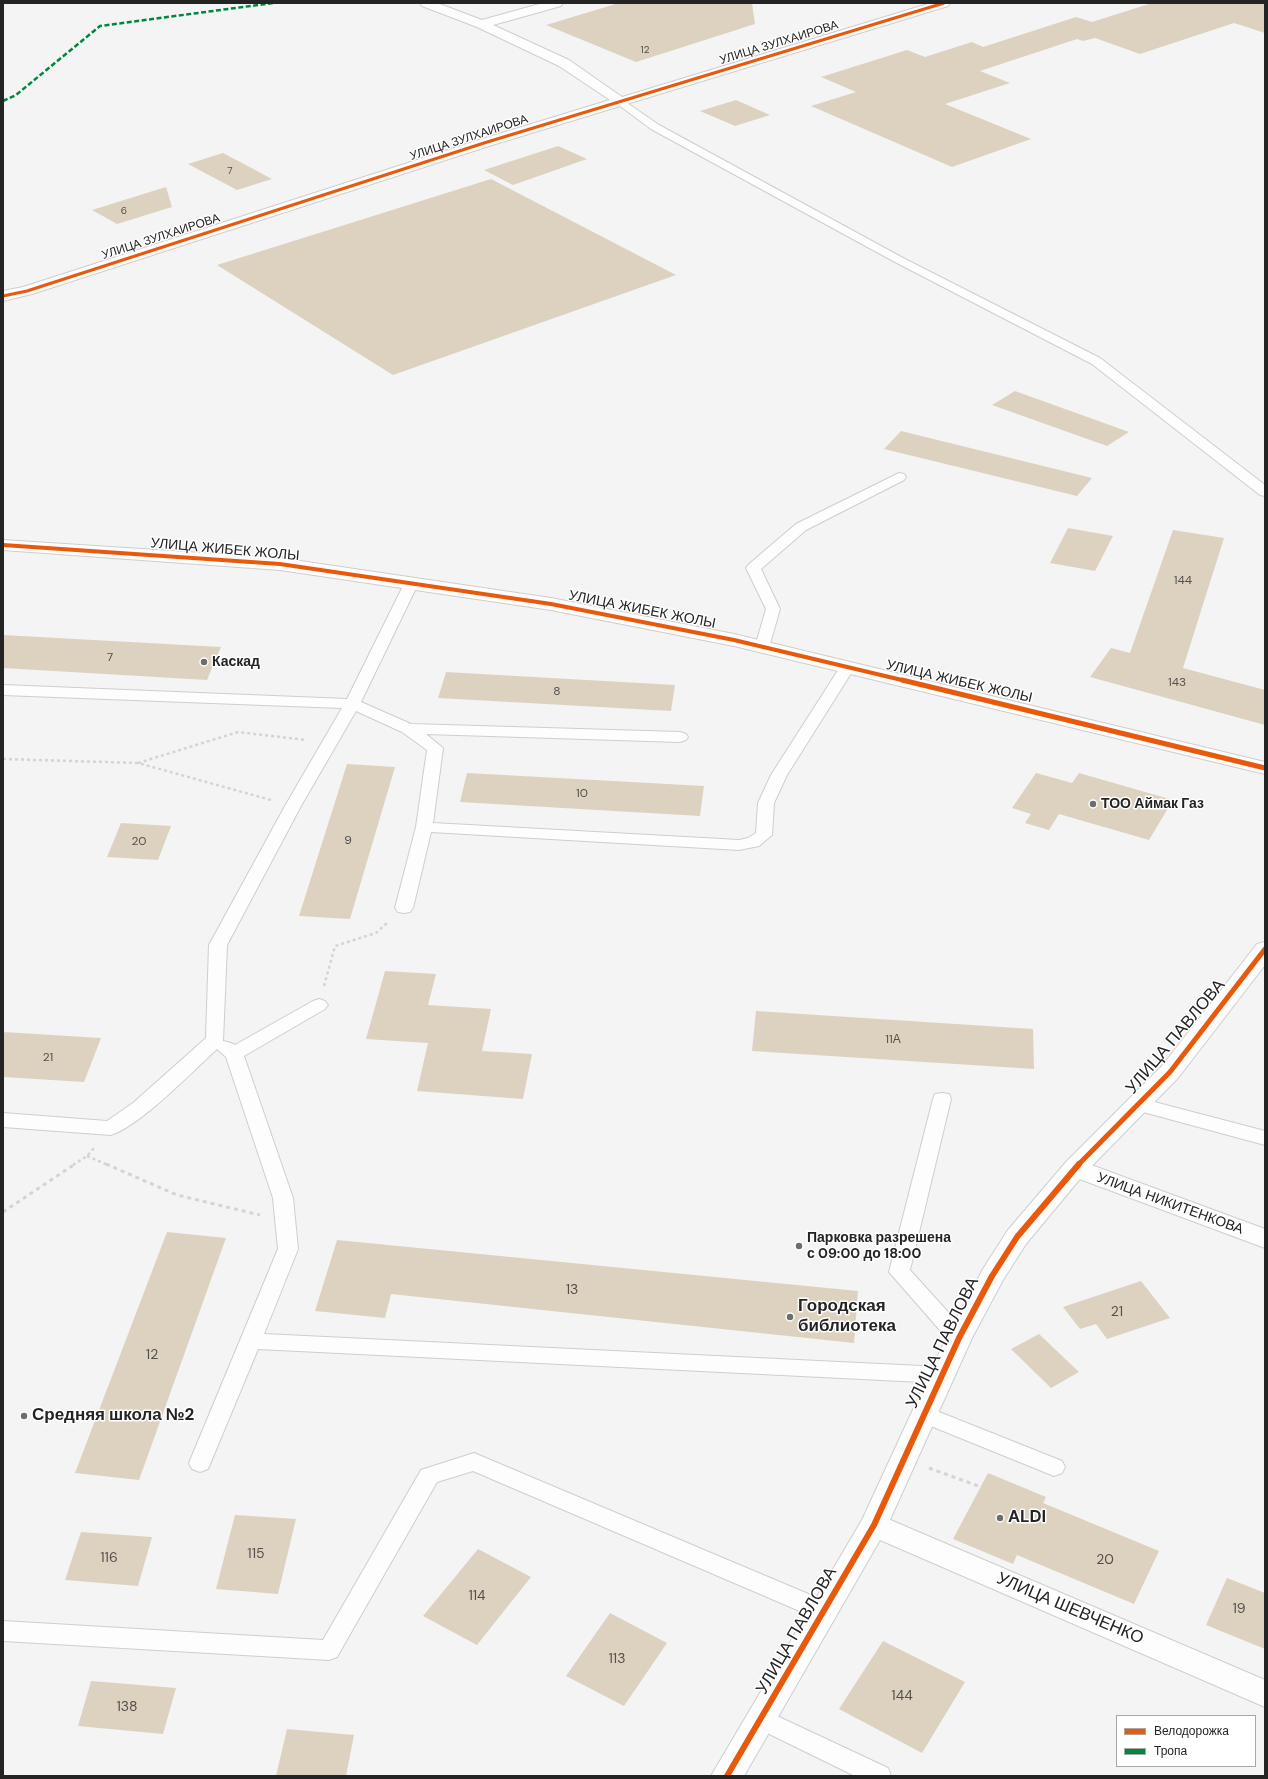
<!DOCTYPE html>
<meta charset="utf-8">
<style>
body{margin:0}
#map{position:relative;width:1268px;height:1779px;overflow:hidden;background:#f4f4f4;font-family:"DM Sans",sans-serif}
canvas{display:block}
.frame{position:absolute;inset:0;border:4px solid #242425;pointer-events:none}
.legend{position:absolute;left:1116px;top:1715px;width:140px;height:52px;box-sizing:border-box;background:#fff;border:1px solid #a7a7a8;margin:0;padding:5px 7px;list-style:none;font-size:12px;color:#242425}
.legend li{display:flex;align-items:center;gap:8px;height:20px}
.legend b{width:20px;border:1px solid #a7a7a8}
</style>
<div id="map">
<canvas width="1268" height="1779"></canvas>
<div class="frame"></div>
<ul class="legend">
<li><b style="height:5px;background:#e8590c"></b>Велодорожка</li>
<li><b style="height:5px;background:#00873e"></b>Тропа</li>
</ul>
</div>
<script>
const c = document.querySelector('canvas').getContext('2d');
c.lineJoin = 'round';
function fill(path, color) {
  c.fillStyle = color;
  c.fill(path, 'evenodd');
}
function stroke(path, color, width, dash) {
  c.strokeStyle = color;
  c.lineWidth = width;
  c.lineCap = dash ? 'butt' : 'round';
  c.setLineDash(dash || []);
  c.stroke(path);
}
function label(font, color, halo, rows, align = 'center') {
  c.font = font + ' "DM Sans",sans-serif';
  c.lineWidth = 3;
  c.setLineDash([]);
  c.textBaseline = 'middle';
  c.strokeStyle = halo;
  c.fillStyle = color;
  for (const [text, x, y, turn = 0] of rows) {
    c.save();
    c.translate(x, y);
    c.rotate((+turn || 0) * Math.PI / 180);
    c.textAlign = isNaN(turn) ? turn : align;
    if (halo) c.strokeText(text, 0, 0);
    c.fillText(text, 0, 0);
    c.restore();
  }
}
fill(new Path2D(`
 M619,3h133l3,21 -119,38 -90,-37z
 M1152,3h113v30l-31,-10 -94,31 -45,-16 -12,3 -6,-2 -97,32 30,12 -65,21 86,35 -79,28 -141,-61 45,-14 -35,-15 86,-27 18,7 47,-15 11,5 93,-30 16,5z
 M736,100l34,15 -35,11 -35,-15z
 M558,146l29,13 -74,26 -29,-15z
 M223,153l19,10 30,16 -35,11 -49,-26z
 M491,179l185,96 -283,100 -176,-110z
 M166,187l6,20 -55,17 -25,-14z
 M1015,391l114,41 -22,14 -115,-41z
 M901,431l191,47 -15,18 -193,-47z
 M1068,528l45,8 -18,35 -45,-8z
 M1173,530l51,8 -41,130 82,22v35l-175,-48 21,-29 19,5z
 M3,635l218,12 -14,33 -204,-12z
 M446,672l229,13 -4,26 -233,-13z
 M347,764l48,3 -45,152 -51,-3z
 M467,773l237,13 -4,30 -240,-14z
 M1036,773l36,10 7,-10 94,27 -24,40 -90,-26 -10,16 -24,-7 6,-9 -19,-6z
 M121,823l50,3 -13,34 -51,-3z
 M385,971l51,3 -8,31 63,4 -9,42 50,3 -9,45 -106,-8 11,-48 -62,-4z
 M756,1011l277,18 1,40 -282,-18z
 M3,1032l98,6 -17,44 -81,-5z
 M167,1232l59,6 -87,242 -64,-7z
 M337,1240l521,51 -4,52 -463,-49 -6,24 -70,-7z
 M1141,1281l29,37 -63,21 -11,-15 -16,5 -17,-22z
 M1039,1334l40,38 -28,16 -40,-39z
 M988,1473l58,24 -3,6 116,48 -25,53 -117,-49 -4,9 -60,-25z
 M235,1515l61,4 -18,75 -62,-5z
 M81,1532l71,5 -14,49 -73,-6z
 M478,1549l53,28 -54,68 -54,-29z
 M1227,1578l38,15v56l-59,-24z
 M610,1613l57,30 -43,63 -58,-30z
 M883,1641l82,41 -43,71 -83,-44z
 M91,1681l85,7 -13,46 -85,-8z
 M287,1729l67,6 -8,41h-70z`), '#ddd2c0');
const service = new Path2D(`
 M620,98l39,27 244,133 197,100 165,127v11l-5,-1 -168,-131 -197,-102 -244,-133 -35,-26 -1,-2z
 M899,473l5,1 2,3 -2,3 -98,50 -45,39 19,40 -11,38 -2,3h-10l-2,-3 11,-38 -20,-41 2,-3 48,-41z
 M411,580l5,1 2,3 -57,118 50,22 269,8 6,2 2,3 -2,3 -6,2 -254,-8 17,14 -10,75 306,17 9,-2 8,-5 2,-30 13,-28 71,-111h10l3,3 -68,108 -13,28 -2,32 -13,11 -20,4 -308,-18 -18,76 -3,4 -6,1 -6,-1 -3,-4 21,-81 11,-77 -25,-18 -46,-21 -55,95 -74,139 -4,96 8,2 4,2 78,-44 6,-2 6,2 3,4 -3,4 -81,47 49,142 5,51 -34,85 678,33 7,2 4,6 -4,6 -7,2 -684,-34 -50,120 -8,3 -8,-3 -3,-6 89,-214 -5,-51 -47,-141 -9,-8c-24,22 -77,77 -106,86l-108,-8v-14l104,8 26,-18 73,-65 3,-93 76,-139 57,-98 -339,-13v-10l344,14 57,-115 2,-3z
 M942,1093l7,1 2,5 -41,171 56,62 3,6 -3,6 -7,2 -7,-2 -63,-72 44,-173 2,-5z
 M1139,1098l126,33v14l-133,-36 -2,-5 2,-5z
 M924,1406l138,55 3,6 -3,6 -8,3 -138,-56 -3,-6 3,-6z
 M474,1453l358,151 4,7 -4,7 -8,3 -8,-3 -343,-147 -36,11 -100,175 -8,3 -326,-19v-20l320,19 98,-170z
 M762,1709l126,59 3,8h-36l-102,-50 -3,-7 3,-7z`);
const minor = new Path2D(`
 M420,3h17l45,17 61,-17h20l-2,3 -68,19 76,35 53,37 309,-94h19l-2,3 -459,140 -457,148 -29,7v-10l20,-4 456,-147 131,-40 -51,-34 -82,-39 -55,-21z
 M1075,1159l190,70v19l-199,-74 -4,-6 4,-6z
 M874,1513l391,167v27l-401,-174 -4,-8 4,-8z`);
const tertiary = new Path2D(`
 M3,540l277,18 271,40 183,36 531,128v12l-531,-128 -183,-36 -271,-40 -277,-20z
 M1265,942v23l-87,113 -94,96 -58,70 -23,36 -31,58 -88,195 -140,243h-33l151,-256 84,-182 37,-69 25,-39 58,-68 96,-96 95,-122z`);
stroke(service, '#cecece', 2);
stroke(minor, '#cecece', 2);
stroke(tertiary, '#cecece', 2);
stroke(new Path2D(`
 M3,759l135,4 133,37
 M138,763l100,-31 68,8
 M324,986l11,-40 41,-13 12,-11
 M87,1156l21,9
 M73,1165l14,-9 7,-8`), '#d4d4d4', 2.5, [3, 3]);
stroke(new Path2D(`
 M106,1164l71,31 83,20
 M3,1212l72,-48
 M929,1468l52,19`), '#d4d4d4', 3, [4, 4]);
fill(service, '#fdfdfd');
fill(minor, '#fdfdfd');
fill(tertiary, '#fdfdfd');
stroke(new Path2D(`
 M3,101l13,-6 84,-69 173,-23`), '#00873e', 2.5, [5, 2.5]);
stroke(new Path2D(`
 M3,296l24,-5 457,-148 460,-140`), '#e8590c', 3);
stroke(new Path2D(`
 M3,545l277,19 271,40 183,36 172,41`), '#e8590c', 4);
stroke(new Path2D(`
 M902,680l363,88
 M1078,1165l92,-93 95,-123`), '#e8590c', 5);
stroke(new Path2D(`
 M727,1776l147,-251 85,-187 33,-62 25,-39 62,-73`), '#e8590c', 6);
for (const [x, y, r, color] of [
 [204,662,4,"#6d6d6d"],
 [1093,804,4,"#6d6d6d"],
 [799,1246,4,"#6d6d6d"],
 [790,1317,4,"#6d6d6d"],
 [24,1416,4,"#6d6d6d"],
 [1000,1518,4,"#6d6d6d"]
]) {
  const dot = new Path2D();
  dot.arc(x, y, r, 0, 2 * Math.PI);
  c.fillStyle = color;
  c.fill(dot);
  stroke(dot, '#fff', 1.5);
}
label('10px', '#52504c', null, [
 ["12",645,50],
 ["7",230,171],
 ["6",124,211]
]);
label('12px', '#242425', '#fff', [
 ["УЛИЦА ЗУЛХАИРОВА",779,43,-17],
 ["УЛИЦА ЗУЛХАИРОВА",469,138,-18],
 ["УЛИЦА ЗУЛХАИРОВА",161,237,-18]
]);
label('12px', '#52504c', null, [
 ["144",1183,581],
 ["7",110,658],
 ["143",1177,683],
 ["8",557,692],
 ["10",582,794],
 ["9",348,841],
 ["20",139,842],
 ["11А",893,1040],
 ["21",48,1058]
]);
label('14px', '#242425', '#fff', [
 ["УЛИЦА ЖИБЕК ЖОЛЫ",225,550,5],
 ["УЛИЦА ЖИБЕК ЖОЛЫ",642,610,11],
 ["УЛИЦА ЖИБЕК ЖОЛЫ",959,682,13],
 ["УЛИЦА НИКИТЕНКОВА",1170,1204,20]
]);
label('bold 14px', '#242425', '#fff', [
 ["Каскад",212,662],
 ["ТОО Аймак Газ",1101,804],
 ["Парковка разрешена",807,1238],
 ["с 09:00 до 18:00",807,1254]
], 'left');
label('14px', '#52504c', null, [
 ["13",572,1290],
 ["21",1117,1312],
 ["12",152,1355],
 ["115",256,1554],
 ["116",109,1558],
 ["20",1105,1560],
 ["114",477,1596],
 ["19",1239,1609],
 ["113",617,1659],
 ["144",902,1696],
 ["138",127,1707]
]);
label('17px', '#242425', '#fff', [
 ["УЛИЦА ПАВЛОВА",1176,1037,-50],
 ["УЛИЦА ПАВЛОВА",943,1343,-64],
 ["УЛИЦА ШЕВЧЕНКО",1070,1609,23],
 ["УЛИЦА ПАВЛОВА",797,1631,-60]
]);
label('bold 17px', '#242425', '#fff', [
 ["Городская",798,1307],
 ["библиотека",798,1327],
 ["Средняя школа №2",32,1416],
 ["ALDI",1008,1518]
], 'left');
</script>
